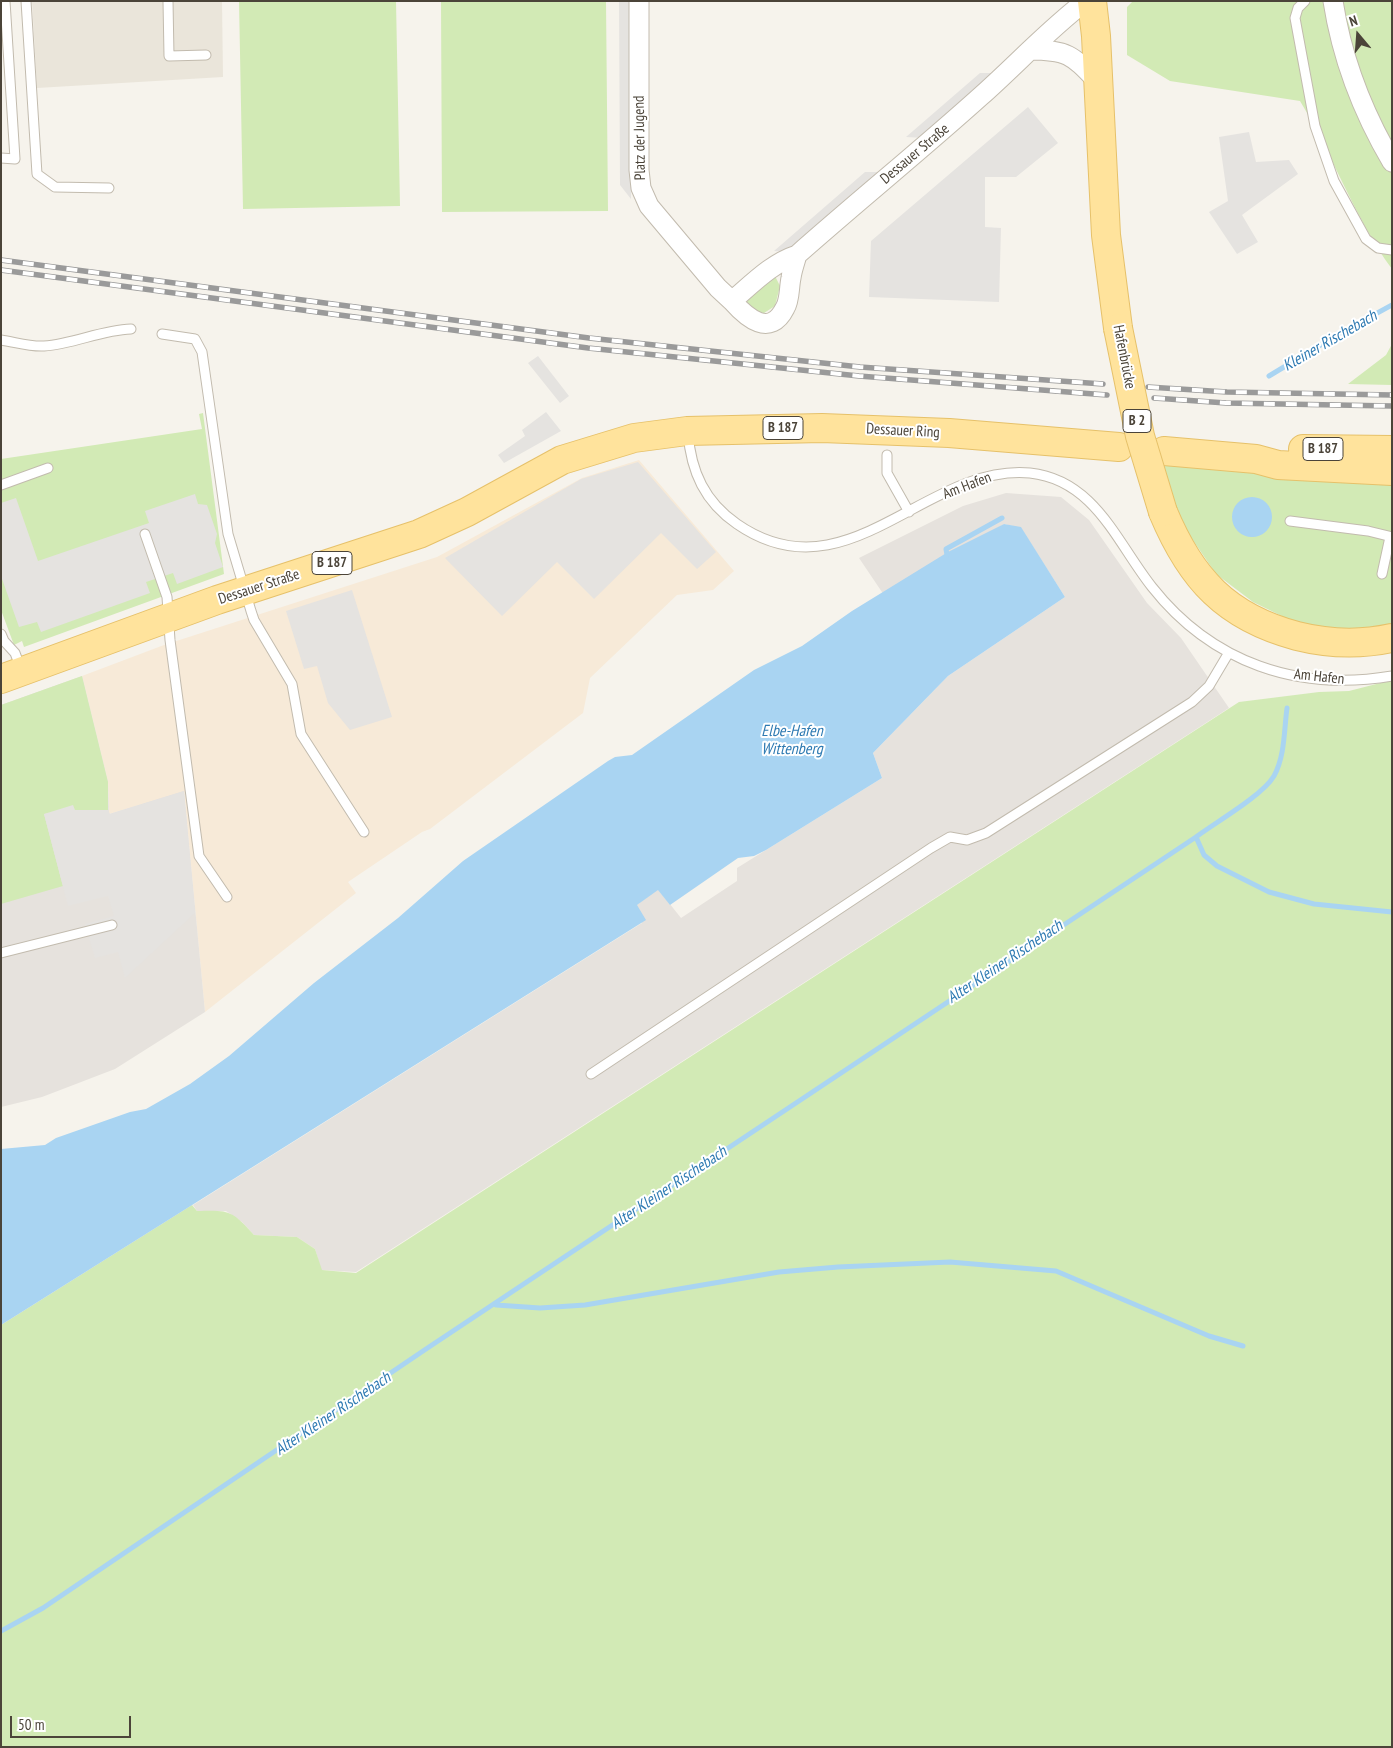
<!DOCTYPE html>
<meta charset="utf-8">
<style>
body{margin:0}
#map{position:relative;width:1393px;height:1748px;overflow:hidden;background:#f6f3ec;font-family:"PT Sans Narrow",sans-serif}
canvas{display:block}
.frame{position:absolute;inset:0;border:2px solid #4b4439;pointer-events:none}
.north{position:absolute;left:1333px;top:10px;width:50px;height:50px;-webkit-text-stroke:4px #fff;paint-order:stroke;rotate:342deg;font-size:14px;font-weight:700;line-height:20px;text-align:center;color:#4b4439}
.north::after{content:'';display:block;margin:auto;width:18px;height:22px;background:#4b4439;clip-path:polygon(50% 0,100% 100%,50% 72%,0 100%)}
.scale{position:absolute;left:10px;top:1716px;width:121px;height:22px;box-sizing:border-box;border:2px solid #4b4439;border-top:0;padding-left:6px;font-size:15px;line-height:18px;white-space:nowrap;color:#4b4439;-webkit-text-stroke:4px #fff;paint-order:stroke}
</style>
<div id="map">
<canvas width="1393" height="1748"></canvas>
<div class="frame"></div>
<div class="north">N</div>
<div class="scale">50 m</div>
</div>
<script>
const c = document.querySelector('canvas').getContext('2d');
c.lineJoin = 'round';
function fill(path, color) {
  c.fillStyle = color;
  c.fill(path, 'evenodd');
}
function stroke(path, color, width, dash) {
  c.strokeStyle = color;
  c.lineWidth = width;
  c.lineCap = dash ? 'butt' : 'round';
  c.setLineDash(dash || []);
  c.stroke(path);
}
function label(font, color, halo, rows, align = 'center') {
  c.font = font + ' "PT Sans Narrow",sans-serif';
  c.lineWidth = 4;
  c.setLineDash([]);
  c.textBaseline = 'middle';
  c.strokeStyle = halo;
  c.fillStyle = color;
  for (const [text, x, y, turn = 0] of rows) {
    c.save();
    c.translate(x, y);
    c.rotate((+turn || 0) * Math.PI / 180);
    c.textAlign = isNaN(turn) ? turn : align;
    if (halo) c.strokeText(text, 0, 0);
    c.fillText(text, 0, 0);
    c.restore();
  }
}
fill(new Path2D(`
 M32,1h190l1,76 -186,11z`), '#eae5da');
fill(new Path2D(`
 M639,460l95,111 -21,19 -36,5 -87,83 -7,35 -153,116 -8,3 -74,50 8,11 -151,119 -21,-220 -75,22 -1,-32 -26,-106 82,-31 273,-88 145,-79z`), '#f7ead8');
fill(new Path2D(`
 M1006,493l55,4 28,23 58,83 34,35 48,70 -873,564 -35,-2 -6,-21 -18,-12 -43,-2 -12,-13 -16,-11h-29l-4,-6 449,-282 -8,-16 24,-18 23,29 56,-37v-13l145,-90 -9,-25 75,-77 117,-79 -44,-69 -17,-4 -118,74 -27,-40 104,-52z
 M82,676l26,106 1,32 75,-23 21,221 -90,57 -73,28 -41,10v-402z`), '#e6e2dd');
fill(new Path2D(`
 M239,1h157l4,205 -157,3z
 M441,1h165l2,210 -166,1z
 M1133,1h259v268c-38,-52 -59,-114 -92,-168l-130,-20 -43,-26v-48z
 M769,278h7l4,8 -5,20 -11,7 -12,-1 -6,-6v-9z
 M1392,344v41l-44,-1 38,-29z
 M203,413l21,161 -200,73 -2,-6 -8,4 -13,-35v-151l201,-30 -3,-15z
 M1155,464l237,15v146l-50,8 -52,-13 -37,-18 -37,-28 -28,-41z
 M82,676l26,106v28h-34l-30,4 19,72 -62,18v-199z
 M1392,680v1067h-1391v-422l191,-120 5,6c32,-1 35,-1 57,24l43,2 18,12 7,21 34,3 883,-571 80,-10 30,-1z`), '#d2eab5');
fill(new Path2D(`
 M619,1h11l1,198 -11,-14z
 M980,73h18l-74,65 -18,-1z
 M1028,107l30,36 -42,34h-31v50l16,1 -2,74 -130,-5 2,-56z
 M1249,132l7,30 33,-2 9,14 -56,41 16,27 -21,12 -28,-42 19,-11 -9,-64z
 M865,172h18l-93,80 -16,-1z
 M538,356l31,40 -9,7 -32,-40z
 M546,412l15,19 -57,32 -6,-8 27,-19 -3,-6z
 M638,462l78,90 -19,17 -36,-36 -67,66 -37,-37 -55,54 -57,-58 136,-79z
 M195,494l3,10 9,1 10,29 -2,9 8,24 -46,17 -4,-11 -27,9 4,11 -109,39 -4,-10 -18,5 -18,-51v-73l15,-5 22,63 111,-38 -4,-12z
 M352,590l40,127 -42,13 -22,-27 -11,-37 -13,3 -18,-58z
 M184,791l11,122 -70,65 -7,-26 -23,6 -10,-34 29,-8 -6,-20 -40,10 -24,-92 29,-9 2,5h33l2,4z`), '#e5e3e0');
fill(new Path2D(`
 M1232 517a20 20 0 1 1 40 0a20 20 0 1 1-40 0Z
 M1004,524l17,3 44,70 -117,79 -75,77 9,25 -116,72 -12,6 -16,2 -68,47 -12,-15 -21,15 9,15 -645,405v-176l44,-4 11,-7 74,-26 16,-3 44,-25 39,-28 85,-73 84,-65 65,-57 145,-100 7,-4 17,-2 122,-85 48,-24 50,-35 96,-59z`), '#a9d4f2');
stroke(new Path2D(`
 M1269,376l68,-41 55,-30
 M947,555l-1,-6 56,-31
 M1196,837l8,18 13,11 52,26 45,12 78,8
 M496,1305l44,3 45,-3 194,-33 59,-5 112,-5 106,9 153,65 34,10
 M1,1631l42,-23 383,-259 770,-512c20,-15 66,-41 78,-61 11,-20 10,-46 13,-68`), '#a9d4f2', 5);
const lane = new Path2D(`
 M26,1l11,173 18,13 54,1
 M168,1l1,55 37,-1
 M1305,1l-7,7 -3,10 20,108 19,55 32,58 12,9 14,2
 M1,158l14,1 -10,-158
 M162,334l33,5 7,13 26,182 23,77 3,9 38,64 9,50 63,98
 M1,340c14,2 29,7 43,6 30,-2 57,-16 87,-17
 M688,433c3,39 17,69 49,91 110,76 189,-61 293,-51 65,7 87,70 122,114 60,76 146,105 240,89
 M887,455v18l22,39
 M1,485l47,-17
 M1290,521l78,10 24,6
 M145,534l22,63 3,43 29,216 28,41
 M1382,574l8,-37
 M1,634l3,7 11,12 6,16
 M1,953l111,-28
 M591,1074l340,-226 19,-11 17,3 19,-7 206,-131 17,-16 19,-32`);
const street = new Path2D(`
 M639,1v169l2,18 8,18 69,82 14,13
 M1333,1c9,58 29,110 59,161
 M1030,50c38,0 42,5 68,32
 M797,255c61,-54 124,-105 184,-159 36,-32 67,-66 105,-95
 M797,255c-2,7 -5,15 -6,23 -2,9 -1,22 -6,30 -15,30 -38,10 -53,-7 20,-17 40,-38 65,-46z`);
const primary = new Path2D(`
 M1092,1l4,35 10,199 12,93
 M1303,449l89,1
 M1164,451l92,8 22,6 114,6
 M1163,512c28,67 63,105 134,124 32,8 63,9 95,2
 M1,679l216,-79 202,-66 48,-22 95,-52 72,-22 53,-7 135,-3 127,5 170,14`);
stroke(lane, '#c2bbae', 11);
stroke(street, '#c2bbae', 21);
stroke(primary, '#e6c16a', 30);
stroke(lane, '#fff', 9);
stroke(street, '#fff', 19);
stroke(primary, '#ffe39c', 28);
const rail = new Path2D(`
 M1,260l588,78 271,29 243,17
 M1,270l587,78 271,28 248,19
 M1148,387l79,5 165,3
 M1154,398l72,5 166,3`);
stroke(rail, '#9a9a9a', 5.5);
stroke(rail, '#fff', 4, [11]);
const primaryBridge = new Path2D(`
 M1118,328l22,108 23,76`);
stroke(primaryBridge, '#e6c16a', 30, []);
stroke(primaryBridge, '#ffe39c', 28);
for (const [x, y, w] of [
 [1137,421,28],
 [783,428,40],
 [1323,449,40],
 [332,563,40]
]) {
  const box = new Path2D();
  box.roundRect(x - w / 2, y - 11.5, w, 23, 4);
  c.fillStyle = '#fff';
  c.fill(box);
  stroke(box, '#4b4439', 1);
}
label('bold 14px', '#4b4439', null, [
 ["B 2",1137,421],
 ["B 187",783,428],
 ["B 187",1323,449],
 ["B 187",332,563]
]);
label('15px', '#4b4439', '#fff', [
 ["Platz der Jugend",640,138,-91],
 ["Dessauer Straße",915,154,-40],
 ["Hafenbrücke",1124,357,79],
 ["Dessauer Ring",903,431,3],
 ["Am Hafen",967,486,-21],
 ["Dessauer Straße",259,587,-18],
 ["Am Hafen",1319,677,6]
]);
label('italic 16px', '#2e7ab2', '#fff', [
 ["Kleiner Rischebach",1330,341,-30],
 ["Elbe-Hafen",792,731],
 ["Wittenberg",792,749],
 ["Alter Kleiner Rischebach",1005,962,-34],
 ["Alter Kleiner Rischebach",669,1188,-34],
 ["Alter Kleiner Rischebach",333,1414,-34]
]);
</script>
